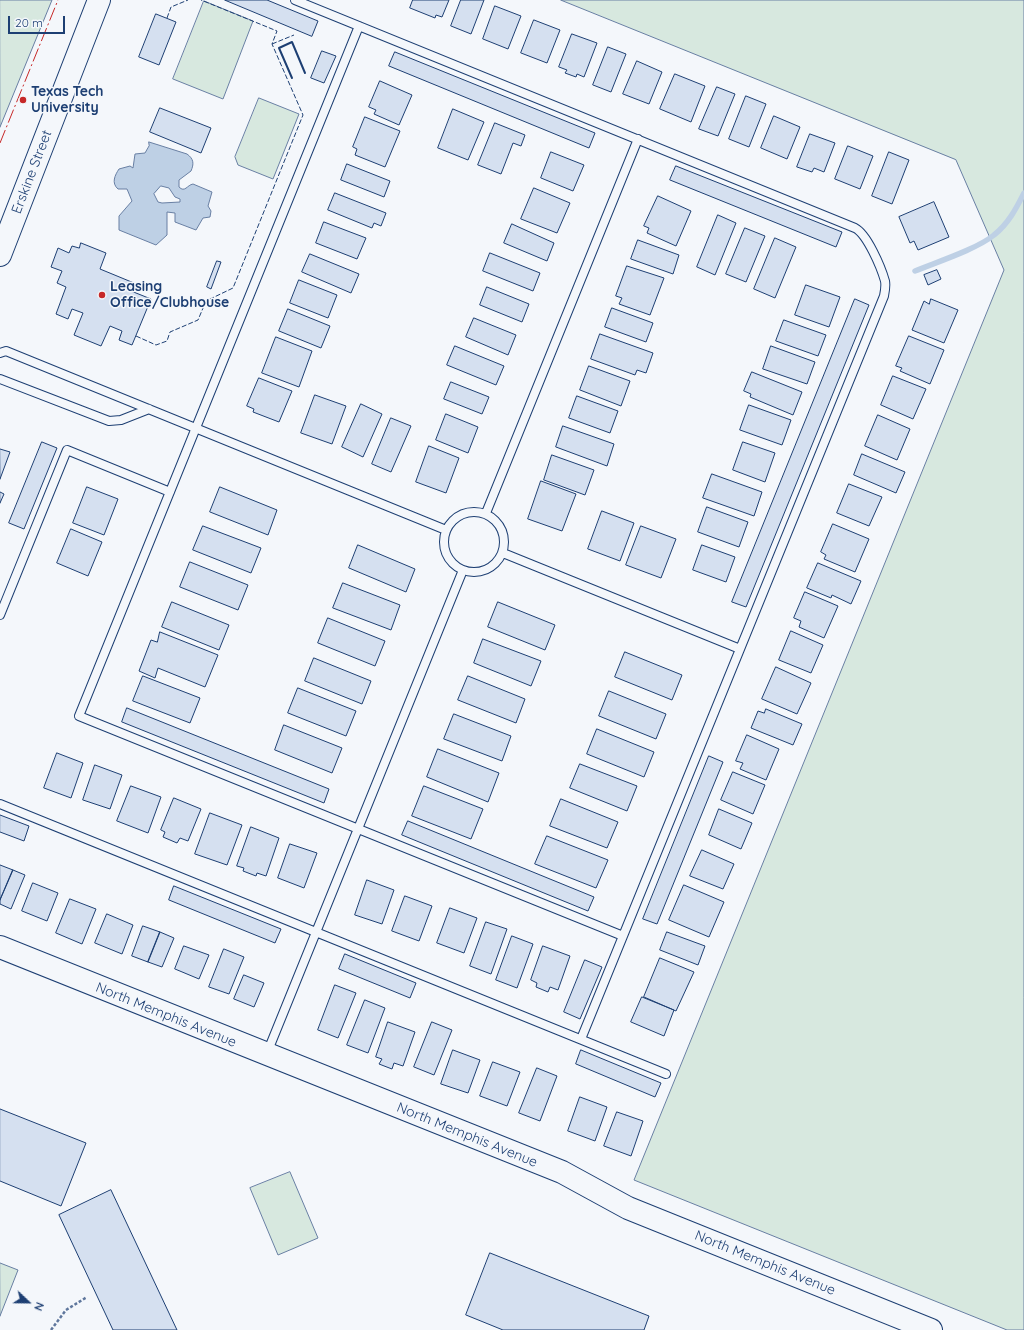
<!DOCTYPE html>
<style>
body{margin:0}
#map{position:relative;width:1024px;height:1330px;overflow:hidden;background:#f4f7fb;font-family:Quicksand,sans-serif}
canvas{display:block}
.north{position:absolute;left:8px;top:1282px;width:40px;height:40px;-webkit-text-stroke:3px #f4f7fb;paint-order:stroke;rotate:112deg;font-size:11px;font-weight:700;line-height:16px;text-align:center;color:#1d3f73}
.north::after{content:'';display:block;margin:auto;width:14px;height:18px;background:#1d3f73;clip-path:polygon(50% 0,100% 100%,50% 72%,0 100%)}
.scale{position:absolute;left:8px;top:16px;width:57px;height:18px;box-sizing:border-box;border:2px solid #1d3f73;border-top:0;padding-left:5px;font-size:12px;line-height:14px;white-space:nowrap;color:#1d3f73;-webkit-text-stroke:3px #f4f7fb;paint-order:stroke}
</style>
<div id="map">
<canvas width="1024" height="1330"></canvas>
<div class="north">N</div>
<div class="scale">20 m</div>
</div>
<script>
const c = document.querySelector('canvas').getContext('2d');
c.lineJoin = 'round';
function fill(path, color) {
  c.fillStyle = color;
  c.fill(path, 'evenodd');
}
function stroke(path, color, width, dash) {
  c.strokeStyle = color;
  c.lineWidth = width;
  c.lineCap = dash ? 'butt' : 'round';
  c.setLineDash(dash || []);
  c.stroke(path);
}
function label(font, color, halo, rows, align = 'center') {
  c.font = font + ' Quicksand,sans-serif';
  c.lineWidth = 3;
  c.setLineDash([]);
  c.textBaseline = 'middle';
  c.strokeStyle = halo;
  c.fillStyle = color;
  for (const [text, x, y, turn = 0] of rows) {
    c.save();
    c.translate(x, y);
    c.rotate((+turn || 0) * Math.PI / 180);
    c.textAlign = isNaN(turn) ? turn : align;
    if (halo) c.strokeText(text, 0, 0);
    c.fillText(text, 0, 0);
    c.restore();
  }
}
const green = new Path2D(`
 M0,0h52l-52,127z
 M561,0h463v1330h-17l-373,-150 370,-910 -48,-110z
 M204,1l49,20 -30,78 -50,-20z
 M259,98l40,16 -26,65 -35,-14 -3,-8z
 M290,1172l28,66 -40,17 -28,-67z
 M0,1263l18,7 -18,46z`);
fill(green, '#d7e8df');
stroke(green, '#687fa3', 1);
const water = new Path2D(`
 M149,142l38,12c7,5 7,10 4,17l-12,9v7c6,6 8,-2 14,-3l19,8 -4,14 3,5 -1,6 -7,1 -7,12 -21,-8v-9l-8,-1v23l-11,10 -37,-15v-14l13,-15 -5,-12h-9c-7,-6 -3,-14 1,-20l11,-3 3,2 2,-14 10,-1 4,-7zM161,186l8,2 6,9 5,2v3l-18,1 -4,-1 -4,-8z`);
fill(water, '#bed0e5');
stroke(water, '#687fa3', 1);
stroke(new Path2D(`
 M915,271c22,-9 62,-22 79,-36 14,-11 22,-26 30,-42`), '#bed0e5', 5.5);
const building = new Path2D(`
 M225,0h42l51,21 -6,15z
 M413,0h36l-7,17 -6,-2 -1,3 -25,-10z
 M461,0h23l-13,34 -20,-8z
 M495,6l26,10 -13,33 -25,-10z
 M156,14l20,8 -17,43 -20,-8z
 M534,20l26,10 -13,33 -26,-10z
 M572,34l25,9 -13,34 -7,-3 -1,3 -11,-4 2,-3 -8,-3z
 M608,47l18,7 -15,38 -18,-7z
 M322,51l14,5 -12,27 -13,-5z
 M395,52l200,81 -6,15 -200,-82z
 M637,61l25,11 -13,32 -26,-10z
 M675,74l30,12 -14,36 -31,-13z
 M380,81l32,14 -13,30 -25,-11 2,-4 -7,-3z
 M717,87l18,7 -17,42 -19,-7z
 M746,96l20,8 -17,43 -20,-8z
 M160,108l51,20 -10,25 -51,-21z
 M453,109l31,13 -16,38 -30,-12z
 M774,116l26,11 -13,32 -26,-11z
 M365,117l35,14 -15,36 -30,-12 2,-6 -4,-2z
 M495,123l30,12 -4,11 -8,-3 -12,31 -23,-9z
 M810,134l25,9 -11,29 -10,-4 -2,4 -15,-5z
 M848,146l25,10 -13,33 -25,-10z
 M551,152l33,13 -11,26 -32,-13z
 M889,152l20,8 -17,44 -20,-8z
 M347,164l43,17 -6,16 -43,-17z
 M676,166l166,66 -6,15 -166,-67z
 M534,188l36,15 -13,30 -36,-14z
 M335,193l51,20 -5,13 -7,-3 -2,5 -44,-18z
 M658,196l33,15 -15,35 -29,-13 2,-5 -5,-2z
 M934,202l15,35 -31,13 -4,-9 -4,2 -11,-26z
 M718,215l18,8 -21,52 -18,-8z
 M324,222l42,16 -9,21 -41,-16z
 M512,224l42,19 -7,18 -43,-18z
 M745,228l20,8 -19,46 -20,-8z
 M775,238l21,9 -21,51 -21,-9z
 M638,240l41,15 -6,19 -42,-15z
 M81,243l25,10 -6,16 34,14 -3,8 20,8 -19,46 -13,-5 3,-9 -12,-5 -9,20 -27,-11 9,-22 -11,-4 -4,10 -12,-5 10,-27 -9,-4 5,-12 -11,-4 7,-19 11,5 3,-7 7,2z
 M490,253l50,20 -7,18 -50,-20z
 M310,254l49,20 -8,19 -49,-21z
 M217,261l4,1 -10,27 -4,-2z
 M627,266l37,12 -14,37 -31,-11 3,-6 -6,-2z
 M937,270l4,9 -13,6 -4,-10z
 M299,280l38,15 -9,23 -38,-15z
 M806,285l34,12 -11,30 -34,-12z
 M487,287l42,17 -7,18 -42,-17z
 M855,299l14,6 -123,302 -14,-5z
 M931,299l27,11 -14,33 -32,-13 12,-29 5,3z
 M612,308l41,15 -7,19 -41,-15z
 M288,309l42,17 -9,22 -42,-17z
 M474,318l42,17 -8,20 -42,-18z
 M784,320l42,15 -8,21 -42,-15z
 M600,334l53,19 -7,20 -9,-3 -2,5 -44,-16z
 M909,336l35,14 -14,34 -30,-13 2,-3 -6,-2z
 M276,337l36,14 -13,36 -37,-14z
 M455,346l49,20 -8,19 -49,-20z
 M771,346l44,16 -8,22 -44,-15z
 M589,366l41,15 -9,25 -41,-16z
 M752,372l50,20 -9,23 -43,-18 1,-3 -7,-3z
 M893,376l33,13 -13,30 -32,-14z
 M259,378l33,13 -13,31 -26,-10 1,-3 -7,-3z
 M451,382l38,15 -7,17 -38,-15z
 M315,395l31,11 -14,38 -31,-11z
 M577,396l41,15 -8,22 -41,-15z
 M361,404l21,10 -19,43 -21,-10z
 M749,405l42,15 -9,25 -42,-15z
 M446,414l32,13 -10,26 -32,-13z
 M878,415l32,14 -13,31 -32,-14z
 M391,418l20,8 -20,46 -19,-8z
 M563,426l51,18 -7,22 -51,-19z
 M42,442l15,6 -33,81 -15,-6z
 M743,442l32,11 -10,29 -32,-12z
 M429,446l30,12 -13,35 -30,-11z
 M0,449l10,3 -10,27z
 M862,454l43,18 -9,21 -42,-18z
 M552,455l42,15 -9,25 -41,-15z
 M712,474l50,18 -8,24 -51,-18z
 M541,481l35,13 -14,37 -34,-12z
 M849,484l33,13 -13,29 -32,-13z
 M87,487l31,12 -14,36 -31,-12z
 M220,487l57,23 -9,25 -58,-23z
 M0,492l4,2 -4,9z
 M707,507l41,15 -9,25 -41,-15z
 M602,511l32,12 -14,38 -32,-12z
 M833,524l36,15 -14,33 -31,-13 2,-4 -5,-3z
 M203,526l58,22 -10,25 -58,-23z
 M641,526l35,13 -15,39 -35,-13z
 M71,529l31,13 -14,34 -31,-13z
 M358,545l57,24 -9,23 -57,-24z
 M702,545l33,12 -9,25 -33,-12z
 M190,562l58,23 -10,25 -58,-23z
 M818,563l43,18 -10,23 -19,-9 -1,3 -24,-10z
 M343,583l57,22 -9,25 -58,-22z
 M805,592l33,14 -14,32 -25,-11 2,-6 -7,-3z
 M172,602l57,23 -10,25 -57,-23z
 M498,602l57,23 -10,25 -57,-23z
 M328,618l57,23 -10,25 -57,-23z
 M791,631l32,14 -12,28 -32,-13z
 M160,632l58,23 -13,32 -47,-19 -3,10 -16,-7 12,-31 6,2z
 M483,639l58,22 -10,25 -57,-23z
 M625,652l57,23 -10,25 -57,-23z
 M314,658l57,23 -9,23 -57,-23z
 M776,667l35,16 -14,31 -35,-15z
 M143,676l57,22 -10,25 -57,-22z
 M468,676l57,23 -9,24 -58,-23z
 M298,688l58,23 -10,25 -58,-23z
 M609,691l57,23 -10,25 -57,-23z
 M127,708l202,81 -5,14 -202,-81z
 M766,709l36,15 -9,21 -42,-17 7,-17 6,2z
 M454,714l57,22 -9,25 -58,-22z
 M284,725l58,23 -10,25 -57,-23z
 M597,729l57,23 -10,25 -57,-23z
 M747,735l32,14 -13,31 -26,-11 3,-6 -7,-2z
 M438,749l61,24 -11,29 -61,-25z
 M57,753l26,10 -12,35 -27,-10z
 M709,756l14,6 -66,162 -14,-5z
 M580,764l57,22 -10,25 -57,-23z
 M95,765l27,10 -12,34 -27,-9z
 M733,772l32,13 -12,29 -32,-14z
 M131,786l30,11 -13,36 -31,-12z
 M424,786l59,23 -12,30 -59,-23z
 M174,798l27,11 -13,32 -8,-3 -3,5 -14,-6 2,-5 -4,-2z
 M561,799l57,23 -11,26 -57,-22z
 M719,809l33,14 -11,26 -32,-14z
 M210,813l32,12 -15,40 -32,-11z
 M0,815l29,11 -5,15 -24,-9z
 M408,821l186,76 -6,14 -186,-76z
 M251,827l28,11 -13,38 -9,-3 -1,3 -13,-5 1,-3 -7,-2z
 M547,836l61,24 -12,28 -61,-24z
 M290,844l27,9 -13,35 -26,-10z
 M702,850l32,14 -11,25 -33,-13z
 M0,865l13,5 -13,30z
 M13,870l12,5 -14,34 -11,-5v-4z
 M367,880l27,10 -12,34 -27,-9z
 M33,883l25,10 -11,28 -25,-10z
 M684,885l40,17 -15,35 -40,-17z
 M174,886l107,43 -6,14 -106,-43z
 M405,896l27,10 -13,35 -27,-10z
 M70,899l26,10 -14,35 -26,-11z
 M450,908l27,10 -13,35 -27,-10z
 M107,914l26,11 -11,29 -27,-11z
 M486,922l21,7 -16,45 -21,-8z
 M143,926l17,6 -12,30 -16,-6z
 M160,932l14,6 -12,29 -14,-5z
 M667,932l38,14 -7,19 -38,-15z
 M512,936l21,8 -16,44 -21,-8z
 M184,946l25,9 -10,24 -24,-10z
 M543,946l27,10 -12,34 -8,-3 -2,5 -12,-5 1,-4 -6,-3z
 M224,949l20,8 -15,37 -20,-7z
 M345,954l71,29 -6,15 -71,-29z
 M660,958l34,14 -18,39 -32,-14z
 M585,960l17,7 -22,52 -16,-7z
 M244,975l20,8 -10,24 -20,-8z
 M335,985l21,8 -18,45 -20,-8z
 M642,997l32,13 -10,26 -33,-14z
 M365,1000l20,8 -17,45 -21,-8z
 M388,1022l27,10 -12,34 -9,-3 -2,6 -13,-5 3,-5 -6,-2z
 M432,1022l20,8 -18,45 -20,-8z
 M453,1050l27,10 -12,33 -27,-9z
 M581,1050l80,33 -6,14 -79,-33z
 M493,1062l27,10 -13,34 -27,-10z
 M537,1068l20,8 -17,45 -21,-8z
 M580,1097l27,10 -12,34 -27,-10z
 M0,1109l86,34 -25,63 -61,-25z
 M617,1112l26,9 -12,35 -27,-10z
 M111,1190l66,140h-64l-54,-115z
 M490,1253l159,63 -5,14h-141l-37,-15z`);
fill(building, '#d5e0f0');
stroke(building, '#1d3f73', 1);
const lane = new Path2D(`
 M295,0l560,228c12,6 26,39 30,53 1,5 0,10 -1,15l-303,743
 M359,26l-280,690 544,220
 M0,353l6,-2 440,179
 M0,379l109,42 12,-1 28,-11
 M444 542a30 30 0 1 1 60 0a30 30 0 1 1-60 0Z
 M486,513l152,-374
 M503,553l237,96
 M0,615l67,-165 103,42
 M0,804l666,270
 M267,1053l196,-483`);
const secondary = new Path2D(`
 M0,255l99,-255
 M0,947l562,225 66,36 303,122`);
stroke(lane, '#1d3f73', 10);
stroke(secondary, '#1d3f73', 24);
stroke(new Path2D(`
 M51,1330l15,-20 21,-13`), '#5e769c', 2.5, [3, 2]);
stroke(lane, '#f4f7fb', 8);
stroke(secondary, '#f4f7fb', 22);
stroke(new Path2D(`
 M167,18l4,-11 17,-7
 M272,44l22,-9
 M136,336l20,9 11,-4 3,-9 28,-12 8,-19 27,-13 70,-173 -31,-71 5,-13 -76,-31`), '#1d3f73', 1, [5, 2]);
stroke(new Path2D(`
 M292,78l-13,-30 13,-6 13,31`), '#1d3f73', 2);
stroke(new Path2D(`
 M0,143l58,-143`), '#c62828', 1, [14, 3, 2, 3]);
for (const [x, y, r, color] of [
 [23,100,4,"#c62828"],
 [102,295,4,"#c62828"]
]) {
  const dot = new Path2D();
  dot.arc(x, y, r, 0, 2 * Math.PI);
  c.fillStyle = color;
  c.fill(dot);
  stroke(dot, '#f4f7fb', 1.5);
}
label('bold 14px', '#1d3f73', '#f4f7fb', [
 ["Texas Tech",31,92],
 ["University",31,108],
 ["Leasing",110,287],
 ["Office/Clubhouse",110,303]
], 'left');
label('14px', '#1d3f73', '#f4f7fb', [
 ["Erskine Street",32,172,-69],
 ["North Memphis Avenue",166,1015,22],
 ["North Memphis Avenue",467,1135,22],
 ["North Memphis Avenue",765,1263,22]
]);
</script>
